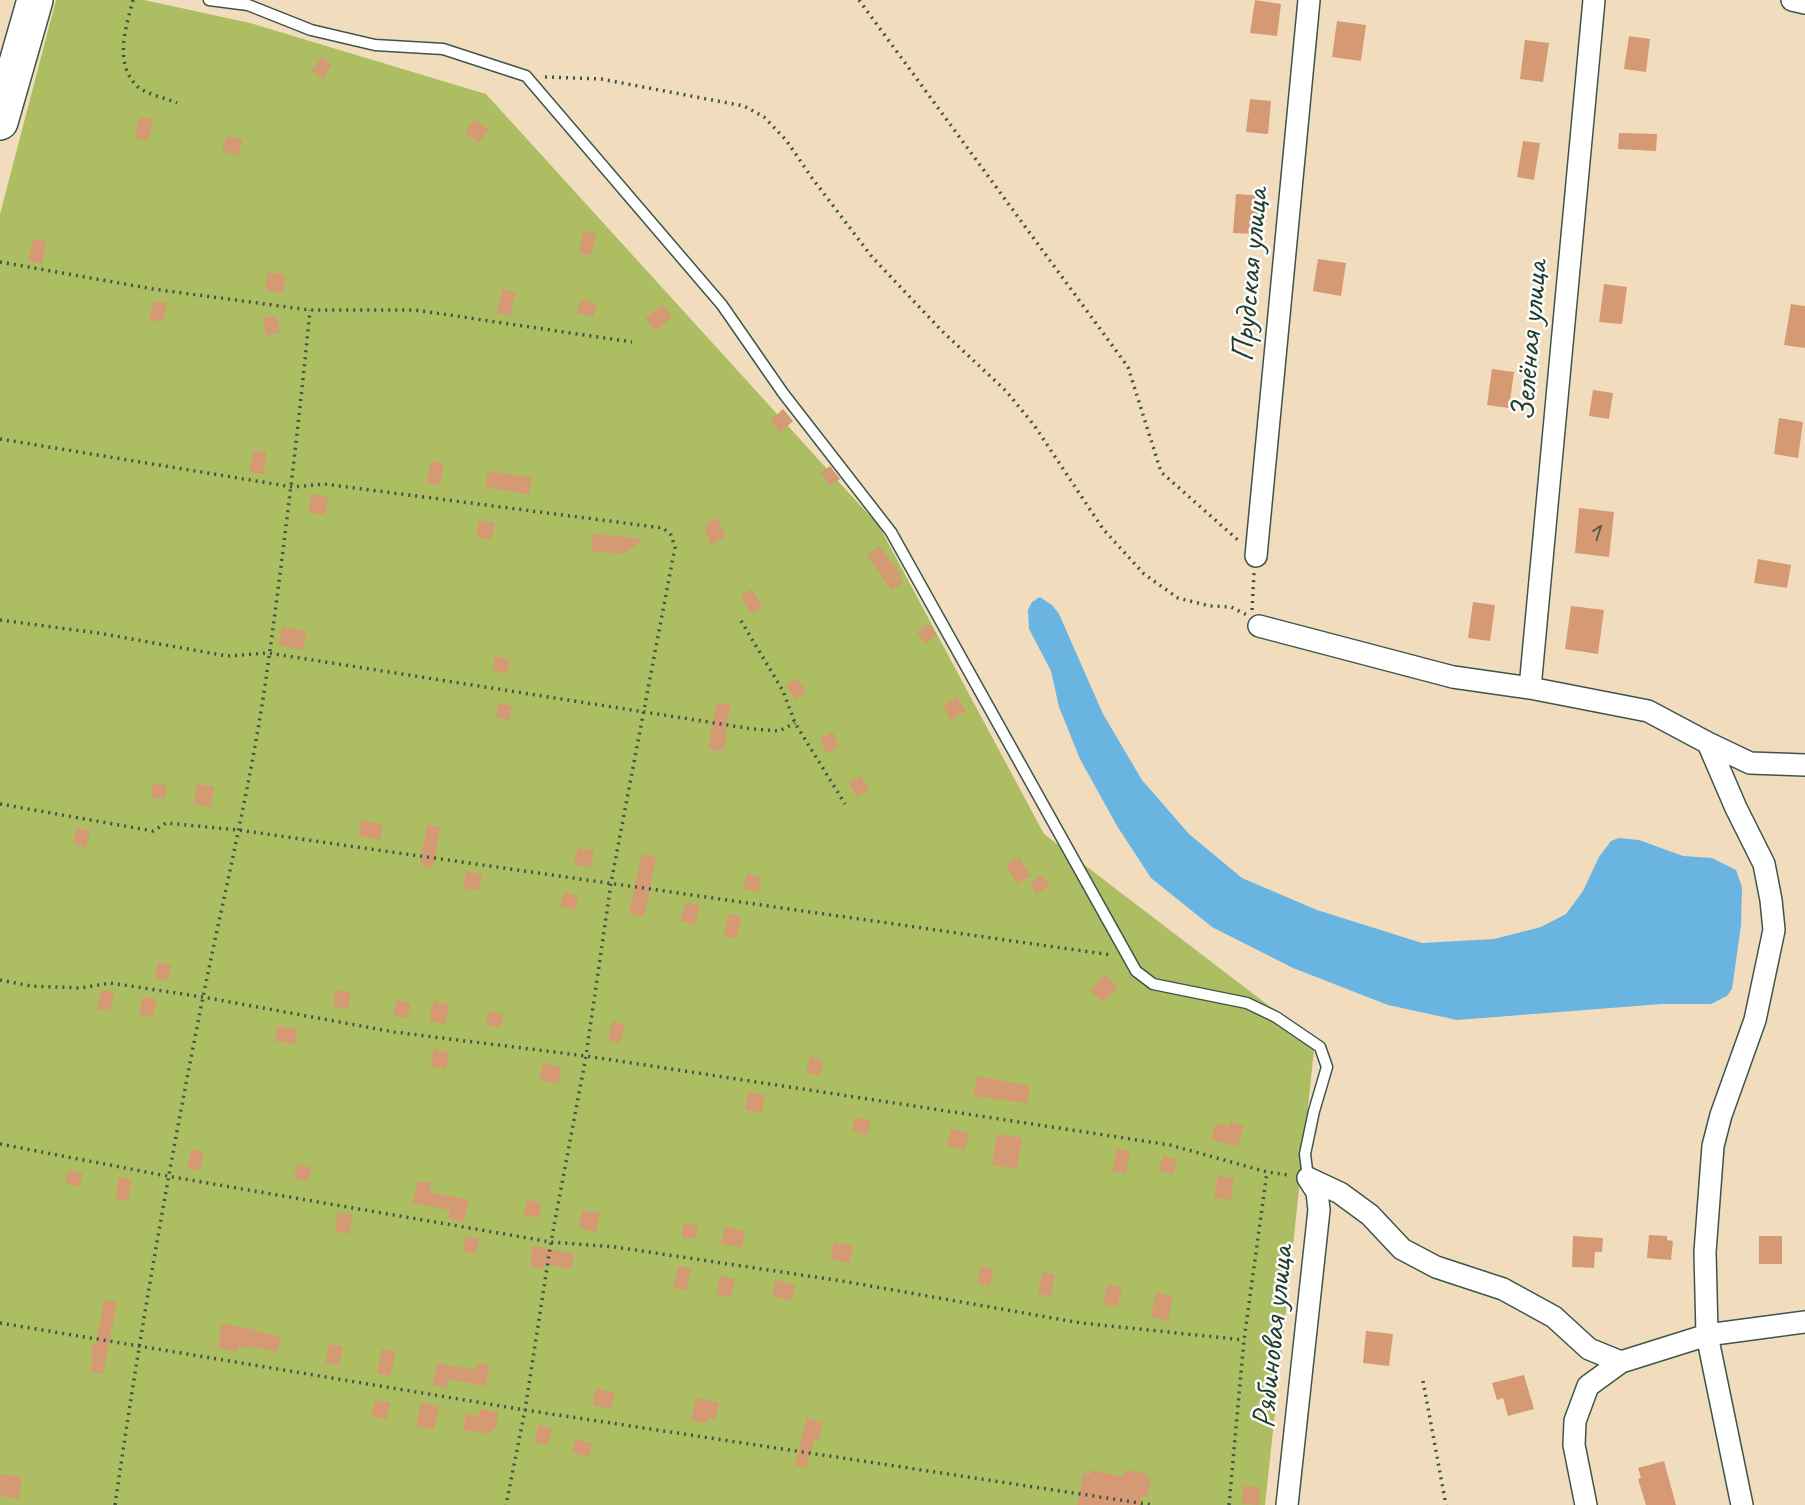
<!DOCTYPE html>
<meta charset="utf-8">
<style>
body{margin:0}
canvas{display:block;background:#f1ddbe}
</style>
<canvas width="1805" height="1505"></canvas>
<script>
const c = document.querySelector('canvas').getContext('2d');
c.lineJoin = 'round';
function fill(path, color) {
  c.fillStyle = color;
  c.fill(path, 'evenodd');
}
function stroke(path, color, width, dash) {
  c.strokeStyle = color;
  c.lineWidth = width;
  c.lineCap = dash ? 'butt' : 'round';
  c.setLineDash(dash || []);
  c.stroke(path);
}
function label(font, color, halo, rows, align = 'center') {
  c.font = font + ' Caveat,sans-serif';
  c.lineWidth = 5;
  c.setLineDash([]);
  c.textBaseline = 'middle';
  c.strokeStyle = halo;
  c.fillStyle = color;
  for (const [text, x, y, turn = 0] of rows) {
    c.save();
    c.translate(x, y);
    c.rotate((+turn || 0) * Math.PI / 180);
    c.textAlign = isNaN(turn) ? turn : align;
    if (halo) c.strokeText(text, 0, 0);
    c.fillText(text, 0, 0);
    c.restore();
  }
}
fill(new Path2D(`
 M56,0h88l106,23 236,71 393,432 165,308 271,207 -50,464h-1265v-1291z`), '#adbe62');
fill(new Path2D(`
 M1040,597l12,8 7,9 44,100 39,66 47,54 53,44 75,32 105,33 72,-4 47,-12 25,-13 17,-23 16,-34 12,-16 8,-3 20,2 44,16 29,2 24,12 6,17 -1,38 -9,64 -5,7 -16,8h-49l-205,16 -69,-15 -95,-37 -81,-41 -61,-49 -34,-52 -37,-67 -21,-52 -8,-36 -22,-42 -1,-19 4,-8z`), '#6ab4e2');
fill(new Path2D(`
 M1255,0l26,4 -4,32 -27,-3z
 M1337,21l29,4 -5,36 -29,-4z
 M1629,36l21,3 -4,33 -22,-3z
 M1525,40l24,3 -6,39 -23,-3z
 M321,57l11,7 -9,15 -11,-7z
 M1250,99l21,2 -3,33 -22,-2z
 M139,117l14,2 -5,22 -13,-3z
 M474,119l15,10 -9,14 -15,-9z
 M1619,133l38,1 -1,17 -38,-2z
 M227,136l16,4 -5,16 -16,-5z
 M1523,141l17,2 -6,37 -17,-3z
 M1236,194l27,2 -3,38 -27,-1z
 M583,231l13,2 -4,22 -13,-2z
 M33,239l13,3 -4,22 -14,-3z
 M1318,259l28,4 -5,33 -28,-5z
 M267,273l18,1 -1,19 -18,-2z
 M1604,284l23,3 -5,37 -23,-2z
 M502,289l14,4 -6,23 -13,-3z
 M581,299l16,5 -4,13 -16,-4z
 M153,301l14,2 -4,19 -14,-2z
 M1791,304l14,2v42l-21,-3z
 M662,305l10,12 -16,14 -11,-13z
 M277,316l3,17 -14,2 -3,-17z
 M1492,369l22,3 -5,36 -22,-3z
 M1593,390l20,3 -4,26 -20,-3z
 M783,409l10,12 -12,11 -11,-11z
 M1779,418l24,4 -5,36 -24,-4z
 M253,450l13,2 -2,22 -14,-2z
 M431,461l13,2 -4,22 -14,-2z
 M830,466l10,13 -10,7 -9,-13z
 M488,471l44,7 -3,16 -44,-7z
 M312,494l16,3 -3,18 -17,-3z
 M1579,508l35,4 -5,45 -34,-4z
 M717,518l9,19 -15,7 -5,-11 1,-10z
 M479,520l16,3 -4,17 -15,-3z
 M593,534l50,5 -19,15 -33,-3z
 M880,546l21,29 -2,1 4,7 -12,7 -24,-35z
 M1758,559l33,6 -4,23 -33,-5z
 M752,589l10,18 -11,7 -11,-18z
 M1473,602l22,3 -5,36 -22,-3z
 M1571,606l33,4 -6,44 -33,-5z
 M928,624l9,11 -12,9 -8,-12z
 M282,627l25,4 -4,19 -24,-5z
 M495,656l15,4 -3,14 -15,-4z
 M797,678l9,14 -11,7 -9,-13z
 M957,697l9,14 -15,9 -8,-15z
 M717,702l14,3 -7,27 3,1 -3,17 -5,-1v2l-11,-2z
 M499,703l13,3 -3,14 -13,-3z
 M833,732l6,15 -13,6 -6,-15z
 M861,776l8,13 -12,8 -8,-14z
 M153,783l14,3 -3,13 -13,-2z
 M197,784l17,3 -3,20 -17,-3z
 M361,820l22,5 -3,15 -22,-5z
 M427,825l13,2 -7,41 -13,-3z
 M77,828l13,3 -4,16 -13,-3z
 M578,848l16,3 -4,17 -16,-4z
 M642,854l14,3 -12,60 -15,-4z
 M1019,857l12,19 -14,8 -11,-19z
 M466,871l16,3 -3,17 -16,-3z
 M748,874l14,4 -4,14 -15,-4z
 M1043,875l7,11 -14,8 -6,-11z
 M564,892l14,4 -3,14 -15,-3z
 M686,902l14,4 -6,19 -14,-4z
 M728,914l13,2 -4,22 -13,-2z
 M158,962l13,3 -3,16 -13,-3z
 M1104,975l14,12 -15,15 -13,-12z
 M101,990l13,2 -4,19 -13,-2z
 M336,990l15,3 -3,16 -15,-3z
 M143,996l14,4 -4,17 -14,-3z
 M397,1000l14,4 -4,14 -14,-3z
 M434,1001l15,3 -4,20 -16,-3z
 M489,1011l15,3 -4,14 -14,-3z
 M612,1021l13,4 -5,18 -12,-3z
 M277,1026l20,3 -2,15 -20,-3z
 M434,1049l15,3 -3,17 -16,-3z
 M810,1057l13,3 -3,16 -14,-3z
 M543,1063l18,4 -3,17 -19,-4z
 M977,1076l53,10 -3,17 -54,-7z
 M748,1092l17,3 -3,18 -17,-3z
 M855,1117l16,4 -4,14 -15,-4z
 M1231,1122l13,4 -7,21 -26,-8 5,-16 13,4z
 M951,1129l18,4 -4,17 -18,-4z
 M997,1134l25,4 -5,31 -25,-4z
 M191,1149l13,3 -4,19 -13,-3z
 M1117,1149l13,2 -4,22 -14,-2z
 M1163,1156l14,4 -4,14 -14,-4z
 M297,1164l15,4 -4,13 -14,-3z
 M69,1169l14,5 -4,13 -14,-5z
 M1218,1176l16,2 -3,22 -17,-3z
 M119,1177l13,3 -4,21 -13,-2z
 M417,1181l14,2 -2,9 40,8 -5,22 -16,-4 2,-8 -37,-7z
 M527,1200l14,3 -2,15 -15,-3z
 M582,1210l18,3 -4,19 -17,-4z
 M338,1212l14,3 -3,19 -14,-3z
 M684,1223l14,3 -3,13 -13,-2z
 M725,1226l20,6 -3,15 -21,-3z
 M1649,1235l18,1v4l6,1 -2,19 -24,-2z
 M466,1236l13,3 -3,15 -13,-3z
 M1573,1236l30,2 -1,14h-7l-1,16 -22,-1z
 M1759,1236h23v28h-23z
 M834,1242l20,4 -4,17 -20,-4z
 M533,1246l41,8 -2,15 -27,-5 -1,5 -14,-2z
 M678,1266l13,2 -4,22 -14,-2z
 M981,1266l13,4 -4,16 -13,-3z
 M1042,1272l13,2 -4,22 -13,-2z
 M720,1276l15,3 -4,18 -15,-3z
 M776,1280l19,5 -4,16 -19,-5z
 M1107,1284l15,3 -5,20 -14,-3z
 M1156,1292l17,4 -5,25 -17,-4z
 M104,1300l13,2 -14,72 -13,-2 3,-14 -3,-1 3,-14 3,1z
 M222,1324l26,4 33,10 -4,14 -27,-6 -1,3 -11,-3 -1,6 -19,-4z
 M1366,1331l27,3 -4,32 -26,-3z
 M329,1344l14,3 -4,19 -14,-4z
 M382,1349l14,3 -6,24 -13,-3z
 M477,1362l13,3 -4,21 -38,-7 -1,9 -14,-3 4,-22 39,7z
 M1524,1375l10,34 -26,7 -5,-18 -6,2 -5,-17z
 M596,1388l19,4 -4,17 -18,-4z
 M696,1398l23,5 -4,16 -7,-1 -2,5 -15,-3z
 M375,1400l15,3 -4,17 -15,-4z
 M421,1402l18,4 -5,24 -18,-4z
 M480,1409l18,3 -2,17 -4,-1 -1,6 -28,-4 3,-16 13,2z
 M807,1418l16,4 -5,19 -4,-1 -8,28 -11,-3z
 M538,1425l14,4 -4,16 -13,-3z
 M575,1439l17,5 -3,13 -17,-4z
 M1664,1461l12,44h-30l-8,-26 3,-1 -3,-10z
 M1091,1470l33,7 1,-7 23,4 -1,4 3,1 -2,18 -7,-1 -1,9h-63l6,-32 7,2z
 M1,1474l21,3 -3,22 -19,-3z
 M1243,1486l17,1 -1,18 -17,-1z`), '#d59973');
const service = new Path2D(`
 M209,0l39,5 63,25 64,15 68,4 83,27 196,229 61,88 108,139 245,439 17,13 94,19 29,14 44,30 7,20 -13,44 -9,43 3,24`);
const minor = new Path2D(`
 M1792,0l13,3
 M1256,556l53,-556
 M1259,626l194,51 77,11 118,23 60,32 28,65 28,56 7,36 3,30 -19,90 -34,95 -8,31 -8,106 2,83 35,170
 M1530,688l64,-688
 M1708,743l42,20 55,2
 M1308,1178l32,15 30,22 32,34 34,18 67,22 51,28 35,32 32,13 86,-27 98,-13
 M1287,1505l32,-295 -2,-18 -9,-14
 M1586,1505l-12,-60 1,-24 13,-35 33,-24`);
const trunk = new Path2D(`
 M0,122l35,-122`);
stroke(service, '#3e5549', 13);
stroke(minor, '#3e5549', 24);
stroke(trunk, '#3e5549', 38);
stroke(new Path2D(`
 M133,0c-7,27 -19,62 3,85 8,9 30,13 41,18
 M859,0l269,367 33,105 78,69
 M545,77l56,2 143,27 20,11 22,23 26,38 60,79 70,74 64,60 28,34 69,104 41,45 34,24 32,8 21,1 16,8
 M0,262l153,27 157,21h105l217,32
 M0,439l293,48 31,-3 339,44 8,7 4,12 -64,336 -25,173 -35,186 -26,168 -19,95
 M1252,610l2,-37
 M0,620l98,13 129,23 41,-3 485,76 26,2 16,-8
 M741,621l42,70 12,32 50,81
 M0,804l153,27 13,-8 72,7 873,125
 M0,980l31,6 50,2 29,-5 93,14 191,35 192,24 584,89 97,27 22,3
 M0,1144l167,32 384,66 64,5 227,34 239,42 163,17
 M0,1323l525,87 628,95
 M1423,1381l23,124
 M115,1505c24,-167 53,-332 86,-498 22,-109 49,-218 65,-328 17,-123 32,-246 44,-369
 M1229,1505l15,-165 23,-168`), '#3e5549', 3.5, [2, 5]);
stroke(service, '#fff', 10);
stroke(minor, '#fff', 21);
stroke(trunk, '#fff', 35);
label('30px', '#4c5444', null, [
 ["1",1594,533]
]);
label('33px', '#1f3d34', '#fdfcf7', [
 ["Прудская улица",1251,275,-85],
 ["Зелёная улица",1531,341,-85],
 ["Рябиновая улица",1274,1337,-84]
]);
</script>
